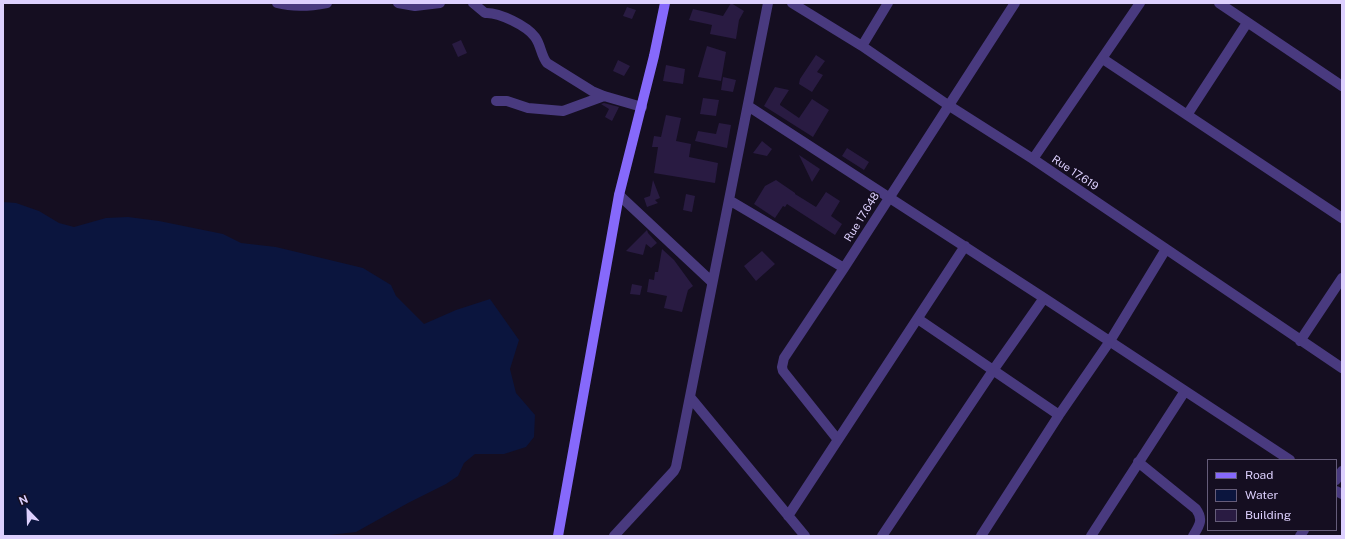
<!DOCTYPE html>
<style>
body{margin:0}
#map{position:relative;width:1345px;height:539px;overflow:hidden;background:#150e21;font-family:"Public Sans",sans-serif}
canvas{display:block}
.frame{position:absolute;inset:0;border:4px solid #ddd0fe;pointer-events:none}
.legend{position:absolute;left:1207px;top:459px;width:130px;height:72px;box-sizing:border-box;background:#150e21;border:1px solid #655c79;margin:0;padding:5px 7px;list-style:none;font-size:12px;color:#ddd0fe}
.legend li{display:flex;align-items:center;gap:8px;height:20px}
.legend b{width:20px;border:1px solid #655c79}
.north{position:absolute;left:8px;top:491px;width:40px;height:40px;-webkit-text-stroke:3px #150e21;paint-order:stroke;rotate:337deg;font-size:11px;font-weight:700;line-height:16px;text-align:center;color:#ddd0fe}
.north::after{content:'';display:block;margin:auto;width:14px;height:18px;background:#ddd0fe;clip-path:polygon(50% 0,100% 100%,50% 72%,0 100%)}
</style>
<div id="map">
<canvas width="1345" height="539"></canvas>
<div class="frame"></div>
<ul class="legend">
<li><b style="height:5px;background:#8669fb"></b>Road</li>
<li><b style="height:11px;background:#0b153e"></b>Water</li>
<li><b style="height:11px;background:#291b42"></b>Building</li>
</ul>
<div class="north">N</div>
</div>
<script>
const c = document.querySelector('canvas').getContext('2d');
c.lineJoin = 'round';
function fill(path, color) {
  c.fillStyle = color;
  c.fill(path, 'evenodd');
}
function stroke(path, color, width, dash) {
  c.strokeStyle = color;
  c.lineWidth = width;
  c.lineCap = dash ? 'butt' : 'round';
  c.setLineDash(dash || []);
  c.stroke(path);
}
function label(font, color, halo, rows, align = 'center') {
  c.font = font + ' "Public Sans",sans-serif';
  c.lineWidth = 3;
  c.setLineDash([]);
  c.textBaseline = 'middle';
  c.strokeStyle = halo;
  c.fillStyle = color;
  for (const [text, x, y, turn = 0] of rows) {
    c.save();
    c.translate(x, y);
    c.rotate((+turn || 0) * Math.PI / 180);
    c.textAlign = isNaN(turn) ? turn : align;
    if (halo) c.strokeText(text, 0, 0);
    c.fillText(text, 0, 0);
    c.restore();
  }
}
fill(new Path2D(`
 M3,202l13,1 23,8 20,12 15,4 32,-9 22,-1 31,4 64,13 18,9 35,4 87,21 28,17 5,11 28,28 32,-14 34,-11 29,41 -9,29 6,24 19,22 -1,22 -8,10 -22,7h-29l-11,9 -6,13 -12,8 -38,19 -52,29 -36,4h-317z`), '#0b153e');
fill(new Path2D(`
 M731,3l13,8 -5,9 -3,19 -26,-5 2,-9 -23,-5 4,-11 30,7z
 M627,7l9,3 -4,9 -9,-3z
 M461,40l6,13 -9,4 -6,-13z
 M707,46l19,6 -5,29 -23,-4z
 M816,55l9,6 -8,11 6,3 -11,17 -13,-8 1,-5z
 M618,60l12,6 -6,10 -11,-5z
 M666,65l19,4 -2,15 -20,-3z
 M723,77l13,3 -3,12 -12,-2z
 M775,87l14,3 -9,14v1l19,13 13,-19 17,11 -16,27 -49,-31z
 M703,98l16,2 -3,16 -16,-2z
 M604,103l15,4 -7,14 -7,-4 4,-8 -8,-5z
 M666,115l15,3 -5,23 15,3 -2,13 29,6 -3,20 -61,-10 4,-26h-6l2,-11 7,1z
 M719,123l12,2 -4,23 -32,-7 3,-10 18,3z
 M762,141l10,8 -5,7 -14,-3z
 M847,148l22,14 -5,8 -22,-14z
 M799,155l21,14 -8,13z
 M653,180l7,18 -5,2 3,3 -11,4 -3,-9 6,-2z
 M776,180l19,13v1l21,13 10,-15 14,9 -9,15 11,8 -7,11 -48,-31 -2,3 -2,-1 -8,12 -21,-14 11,-18z
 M686,194l9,2 -3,16 -9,-2z
 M647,230l1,3 9,10 -6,5 -5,-4 -3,11 -17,-4z
 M662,249l12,11 19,26 -5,4 -6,22 -18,-4 3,-12 -20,-4 2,-13 5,1 1,-8h3z
 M762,251l13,13 -19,17 -12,-15z
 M632,284l10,2 -2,9 -10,-1z`), '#291b42');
stroke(new Path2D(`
 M277,3c15,4 35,3 50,0
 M398,3l17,3 25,-3
 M473,3l12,10c14,-1 42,13 50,24 6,8 6,19 12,26l45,28 12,5 38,11
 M792,3l70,43 86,59 85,54 309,209
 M1219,3l123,83
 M862,46l26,-43
 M1103,59l239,159
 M496,101h11l21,7 35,3 41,-15
 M748,106l296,192 246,162
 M1187,115l60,-92
 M1033,159l107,-156
 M619,195l93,87
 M729,200l115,68
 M918,319l141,96
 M1300,341l42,-63
 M690,397l115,139
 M838,440l-55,-69 -1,-4 2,-9 60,-90 171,-265
 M1138,462l58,47c8,11 3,17 -3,27
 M1336,480l6,-9
 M1336,491l6,3
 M788,516l177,-270
 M614,536l60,-65 2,-4 92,-464
 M882,536l112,-167 50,-71
 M981,536l78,-121 51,-74 56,-92
 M1091,536l94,-145
 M1300,536l4,-6`), '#493a7f', 10);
stroke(new Path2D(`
 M558,536l61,-341 35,-139 11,-53`), '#8669fb', 10);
label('11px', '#ddd0fe', '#150e21', [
 ["Rue 17.619",1075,173,34],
 ["Rue 17.648",862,217,-58]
]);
</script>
